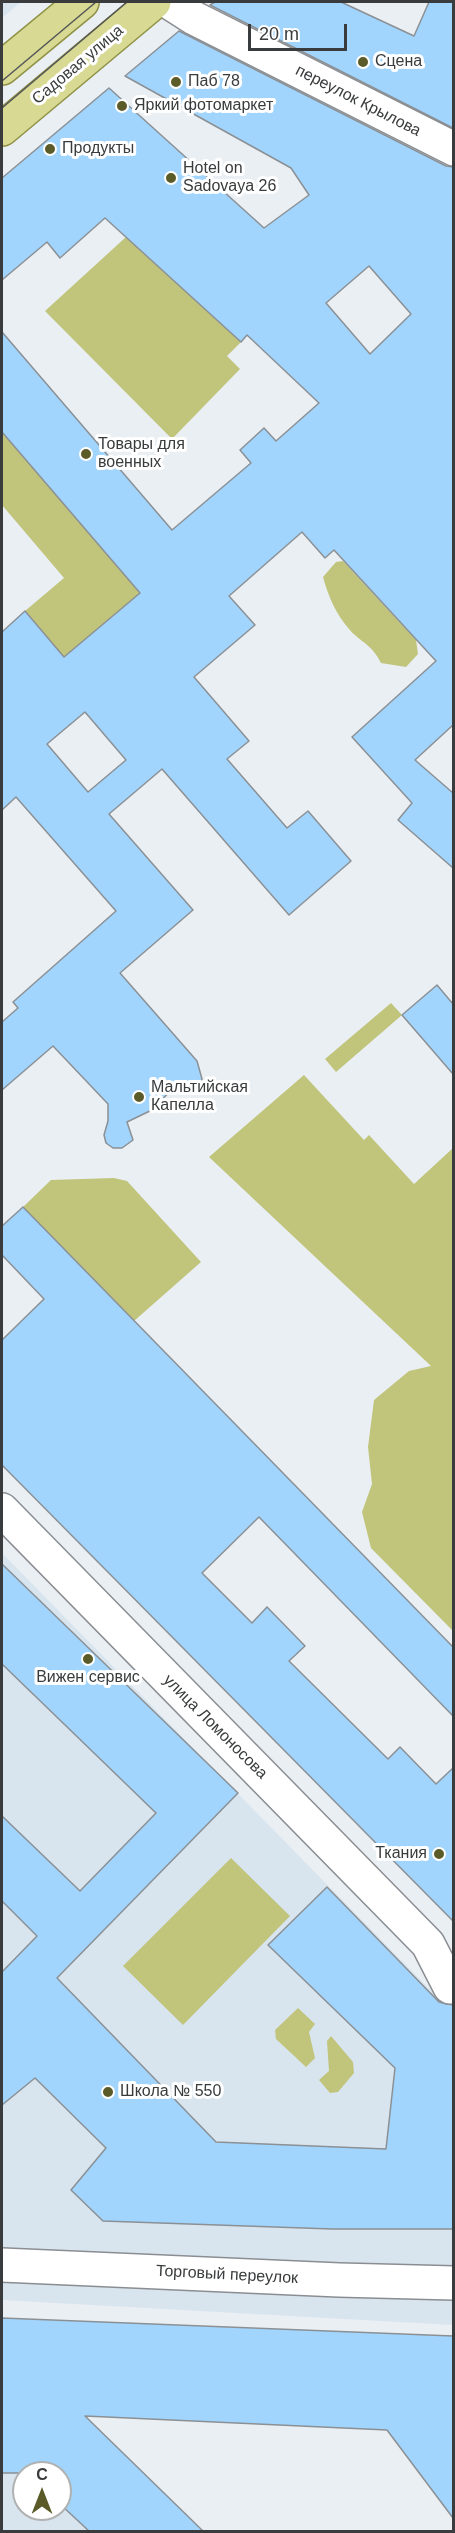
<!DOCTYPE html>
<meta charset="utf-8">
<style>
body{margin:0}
#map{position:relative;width:455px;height:2533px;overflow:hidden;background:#eaeff4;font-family:Arial,sans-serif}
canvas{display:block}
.frame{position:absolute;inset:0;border:3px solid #393b3c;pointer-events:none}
.north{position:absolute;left:12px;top:2461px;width:60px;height:60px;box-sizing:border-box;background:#fff;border:2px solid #b0b1b1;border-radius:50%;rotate:0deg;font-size:16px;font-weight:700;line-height:24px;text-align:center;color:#393b3c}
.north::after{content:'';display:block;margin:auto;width:21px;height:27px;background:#5a5b28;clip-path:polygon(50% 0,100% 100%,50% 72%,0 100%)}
.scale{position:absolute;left:248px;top:24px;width:99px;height:27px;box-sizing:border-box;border:3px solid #393b3c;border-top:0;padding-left:8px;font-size:18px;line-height:21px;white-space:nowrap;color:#393b3c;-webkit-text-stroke:4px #fff;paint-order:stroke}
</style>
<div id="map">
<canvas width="455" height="2533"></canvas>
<div class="frame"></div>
<div class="north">С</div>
<div class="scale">20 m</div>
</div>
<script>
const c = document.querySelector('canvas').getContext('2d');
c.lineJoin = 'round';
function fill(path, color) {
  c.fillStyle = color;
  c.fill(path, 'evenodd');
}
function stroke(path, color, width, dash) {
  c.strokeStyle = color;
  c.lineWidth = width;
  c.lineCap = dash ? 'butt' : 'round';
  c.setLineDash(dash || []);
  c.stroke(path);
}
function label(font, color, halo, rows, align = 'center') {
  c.font = font + ' Arial,sans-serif';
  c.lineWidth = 6;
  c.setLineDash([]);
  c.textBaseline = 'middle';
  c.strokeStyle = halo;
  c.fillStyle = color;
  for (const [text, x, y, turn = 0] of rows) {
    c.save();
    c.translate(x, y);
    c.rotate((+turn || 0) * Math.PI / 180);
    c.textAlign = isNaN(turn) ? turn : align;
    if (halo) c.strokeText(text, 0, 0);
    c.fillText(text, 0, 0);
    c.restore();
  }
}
fill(new Path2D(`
 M2,2h19l-19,16z
 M2,1553l451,460v312l-451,-25z
 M2,2450l24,23h-2v36h36v-5l30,27h-88z`), '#d9e5ee');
fill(new Path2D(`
 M126,237l115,105 -14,14 13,13 -68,70 -127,-128z
 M2,432l138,161 -76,64 -39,-46 39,-33 -62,-73z
 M343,561l73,79 2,14 -12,13 -25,-4c-10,-20 -20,-20 -32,-34 -13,-15 -21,-33 -26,-52l13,-15z
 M391,1003l11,12 -66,57 -11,-13z
 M304,1075l60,65 5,-5 45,49 39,-36v483l-82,-83 -9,-36 10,-28 -4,-37 6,-47 35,-29 22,-5 -222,-209z
 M114,1178l13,3 74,81 -67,59 -111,-114 28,-27z
 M231,1858l59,58 -107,109 -60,-59z
 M298,2008l17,16 -6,8 6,26 -9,9 -30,-28 -1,-9z
 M331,2036l22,26 1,11 -16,19 -8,1 -11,-13 10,-9 -2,-30z`), '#c1c47b');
const building = new Path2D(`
 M215,2h126l73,34 15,-34h24v126l-243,-123z
 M179,31l267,135 7,1v558l-38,35 38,33v75l-55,-48 14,-17 -60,-66 84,-76 -102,-111 -9,8 -23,-26 -73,64 26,29 -61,52 55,64 -22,18 60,69 21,-17 43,50 -62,54 -127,-146 -53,45 84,96 -73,63 77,88 5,18 -3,9 -6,4h-24l-15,17 -27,13 6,18 -11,8h-9l-7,-5 -2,-8 4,-14v-17l-55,-58 -51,44v-68l16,-14 -5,-6 103,-91 -100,-114 -14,13v-178l23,-21 39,46 76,-64 -138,-161v-100l170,198 79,-67 -11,-13 24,-22 12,13 43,-38 -72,-68 -6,7 -136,-124 -45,40 -13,-16 -45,38v-102l107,-90 155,140 45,-33 -18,-27 -166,-92zM369,266l42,48 -41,40 -44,-51zM85,712l41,48 -38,32 -41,-48z
 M437,985l16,19v70l-51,-59z
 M23,1207l430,440v69l-194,-199 -57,56 50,50 15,-16 38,39 -16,15 99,98 12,-12 36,37 17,-16v153l-451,-456v-125l42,-41 -42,-44v-29z
 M2,1564l236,229 -181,185 159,164 170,7 9,-81 -127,-123 59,-58 112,115 14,3v224h-121l-229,-8 -32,-31 35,-42 -71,-70 -33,27v-133l35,-36 -35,-35v-85l78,75 76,-78 -154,-149z
 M2,2318l451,18v182l-66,-88 -302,-14 119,116h-114l-30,-28v-31h-58z`);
fill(building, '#a1d5fe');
stroke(building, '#8b9094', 1.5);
const minor = new Path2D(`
 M169,2l25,16 260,131
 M2,1510l426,434 22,43
 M2,2265l337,15 115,3`);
const major = new Path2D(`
 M2,68l80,-66
 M2,129l152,-127`);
stroke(minor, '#8a8e92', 36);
stroke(major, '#8f9145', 36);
stroke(minor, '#fff', 33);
stroke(major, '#d8d992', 33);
stroke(new Path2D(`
 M2,81l94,-79
 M2,108l125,-106`), '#545658', 1.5);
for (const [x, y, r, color] of [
 [363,62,6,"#5a5b28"],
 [176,82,6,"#5a5b28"],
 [122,106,6,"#5a5b28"],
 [50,149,6,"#5a5b28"],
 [171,178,6,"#5a5b28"],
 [86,454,6,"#5a5b28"],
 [139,1097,6,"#5a5b28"],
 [88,1659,6,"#5a5b28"],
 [439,1854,6,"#5a5b28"],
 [108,2092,6,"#5a5b28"]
]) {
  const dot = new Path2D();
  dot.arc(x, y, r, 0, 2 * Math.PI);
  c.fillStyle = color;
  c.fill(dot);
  stroke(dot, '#fff', 2);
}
label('16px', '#393b3c', '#fff', [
 ["Сцена",375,62],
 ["Паб 78",188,82],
 ["Яркий фотомаркет",134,106],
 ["Продукты",62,149],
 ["Hotel on",183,169],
 ["Sadovaya 26",183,187],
 ["Товары для",98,445],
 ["военных",98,463],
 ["Мальтийская",151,1088],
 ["Капелла",151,1106],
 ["Вижен сервис",88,1678,"center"],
 ["Ткания",427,1854,"right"],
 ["Школа № 550",120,2092]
], 'left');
label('16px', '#393b3c', '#fff', [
 ["Садовая улица",78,65,-40],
 ["переулок Крылова",358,101,27],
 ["улица Ломоносова",215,1727,45],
 ["Торговый переулок",227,2275,3]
]);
</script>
